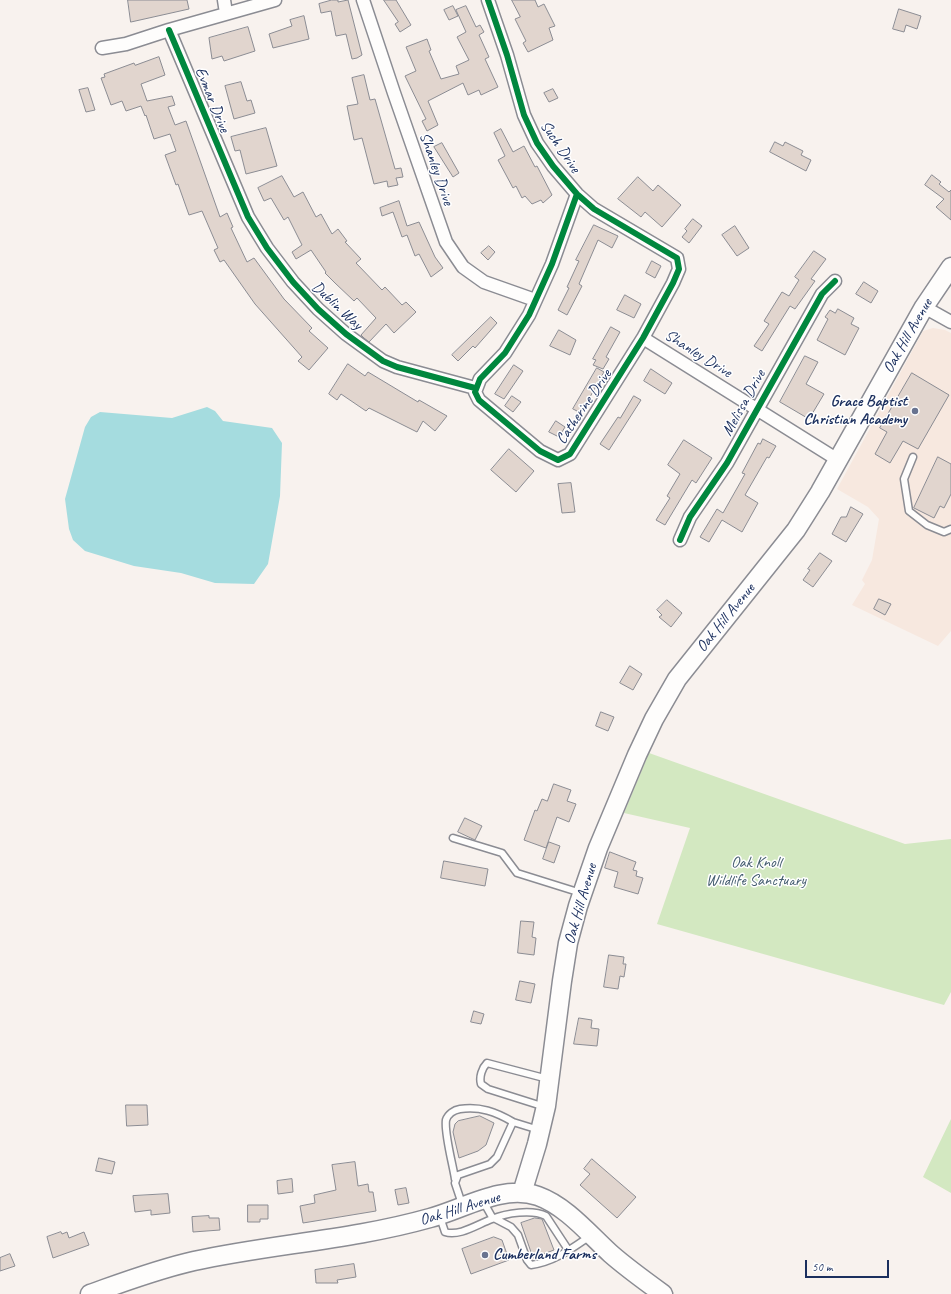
<!DOCTYPE html>
<style>
body{margin:0}
#map{position:relative;width:951px;height:1294px;overflow:hidden;background:#f8f2ee;font-family:Caveat,sans-serif}
canvas{display:block}
.scale{position:absolute;left:805px;top:1260px;width:84px;height:18px;box-sizing:border-box;border:2px solid #1b2f5e;border-top:0;padding-left:5px;font-size:12px;line-height:14px;white-space:nowrap;color:#1b2f5e;-webkit-text-stroke:3px #fff;paint-order:stroke}
</style>
<div id="map">
<canvas width="951" height="1294"></canvas>
<div class="scale">50 m</div>
</div>
<script>
const c = document.querySelector('canvas').getContext('2d');
c.lineJoin = 'round';
function fill(path, color) {
  c.fillStyle = color;
  c.fill(path, 'evenodd');
}
function stroke(path, color, width, dash) {
  c.strokeStyle = color;
  c.lineWidth = width;
  c.lineCap = dash ? 'butt' : 'round';
  c.setLineDash(dash || []);
  c.stroke(path);
}
function label(font, color, halo, rows, align = 'center') {
  c.font = font + ' Caveat,sans-serif';
  c.lineWidth = 3;
  c.setLineDash([]);
  c.textBaseline = 'middle';
  c.strokeStyle = halo;
  c.fillStyle = color;
  for (const [text, x, y, turn = 0] of rows) {
    c.save();
    c.translate(x, y);
    c.rotate((+turn || 0) * Math.PI / 180);
    c.textAlign = isNaN(turn) ? turn : align;
    if (halo) c.strokeText(text, 0, 0);
    c.fillText(text, 0, 0);
    c.restore();
  }
}
fill(new Path2D(`
 M933,328l12,2 6,3v298l-13,15 -86,-41 13,-21 -3,-4 10,-20 7,-41 -11,-12 -31,-18 86,-158z`), '#f7e8df');
fill(new Path2D(`
 M649,753l256,91 46,-5v153l-7,13 -287,-81 33,-96 -66,-15z
 M951,1119v74l-28,-16z`), '#d3e8c1');
fill(new Path2D(`
 M207,407l8,4 8,10 49,7 10,15 -2,53 -12,68 -14,20 -39,-1 -34,-10 -47,-7 -49,-15 -12,-11 -4,-11 -4,-30 20,-72 6,-10 9,-5 72,6z`), '#a5dcdf');
const building = new Path2D(`
 M128,0h59l2,9 -58,13z
 M332,0h6v2l10,-2 14,55 -5,3 -5,1 -6,-25 -10,2 -5,-25 -10,2 -2,-9z
 M384,0h12l15,25 -11,7 -5,-8 3,-2z
 M512,0h23l3,7 6,-3 11,22 -6,2 4,12 -25,12 -5,-9 3,-2 -11,-22 5,-2z
 M453,6l5,10 -9,4 -5,-10z
 M466,6l10,21 4,-2 4,7 -5,3 10,22 -4,2 13,28 -17,8 -2,-5 -11,5 -5,-12 -35,18 10,24 -11,6 -5,-10 4,-2 -21,-43 11,-5 -10,-24 21,-8 4,11 -2,1 12,28 18,-5 -3,-8 13,-6 -12,-23 9,-5 -10,-22z
 M899,9l22,7 -4,13 -11,-4 -2,7 -11,-3z
 M304,16l5,23 -36,9 -4,-14 23,-8 -2,-6z
 M248,27l7,24 -31,10 -2,-5 -10,3 -3,-21z
 M159,57l6,18 -24,9 6,17 25,-5 3,9 -7,2 7,18 11,-4 34,96 7,-4 6,14 -2,1 16,34 7,-4 30,41 28,29 -3,3 19,17 -19,22 -11,-9 4,-4 -47,-53 -31,-44 -4,2 -6,-12 4,-2 -16,-37 -13,4 -11,-31 -2,1 -11,-30 11,-4 -6,-17 -16,5 -8,-24 -1,1 -4,-10 -15,5 -4,-10 -11,4 -10,-27 4,-1 -1,-3 30,-11 1,2z
 M364,75l6,25 5,-1 20,70 6,-1 2,9 -7,1 2,7 -10,2 -1,-6 -13,3 -12,-46 -8,2 -7,-34 11,-2 -6,-26z
 M241,82l6,19 4,-1 4,13 -21,6 -9,-33z
 M88,88l7,22 -9,2 -7,-22z
 M553,89l5,9 -9,4 -5,-9z
 M266,128l11,38 -31,8 -6,-24 -5,1 -4,-14z
 M501,129l12,23 11,-6 11,21 2,-1 15,29 -9,8 -2,-3 -9,4 -7,-8 -3,2 -6,-12 -3,2 -15,-28 7,-4 -11,-23z
 M775,142l8,4 2,-4 18,9 -2,4 10,5 -5,11 -36,-19z
 M442,143l17,30 -6,4 -19,-30z
 M932,175l9,7 -2,2 10,8 2,-2v30l-15,-13 8,-8 -19,-14z
 M282,176l12,21 9,-5 13,25 5,-3 11,20 6,-5 9,12 -2,1 16,17 -5,4 26,27 3,-3 17,18 4,-3 10,10 -22,21 -8,-9 -17,18 -5,-4 -3,-3 15,-17 -19,-20 -3,3 -19,-18 -10,-10 1,-1 -15,-22 -15,9 -4,-7 10,-7 -14,-28 -4,3 -13,-22 -7,3 -6,-13z
 M638,177l15,14 5,-6 23,20 -19,22 -17,-15 -4,5 -23,-18z
 M399,201l8,25 12,-4 16,35 8,11 -12,9 -12,-23 -4,2 -8,-21 -5,2 -9,-25 -11,4 -2,-8z
 M693,219l9,7 -13,17 -7,-6 5,-6 -2,-2z
 M594,225l24,11 -6,12 -14,-8 -19,44 3,2 -15,29 -9,-5 11,-22 -2,-1 12,-26 -3,-1z
 M735,226l14,22 -12,8 -15,-21z
 M489,246l6,6 -7,8 -7,-7z
 M814,251l12,8 -15,20 4,2 -20,28 -5,-3 -28,45 -8,-5 15,-22 -5,-3 18,-29 7,4 10,-16 -4,-3z
 M652,261l9,5 -6,12 -9,-5z
 M864,282l14,9 -7,12 -15,-9z
 M625,295l16,9 -7,14 -17,-8z
 M838,309l16,9 -3,6 8,4 -14,27 -28,-15 11,-21 -3,-2 5,-7 5,3z
 M491,317l6,6 -22,25 -2,-2 -15,15 -6,-6z
 M611,327l9,5 -14,25 3,2 -6,10 -10,-4 3,-5 -3,-1z
 M559,330l17,10 -6,15 -20,-9z
 M805,356l13,6 -12,22 18,10 -15,25 -29,-17z
 M348,364l17,12 3,-4 50,30 1,-2 28,16 -12,15 -12,-10 -6,11 -48,-24 -3,3 -25,-17 -4,6 -8,-6z
 M514,365l9,6 -19,28 -9,-5z
 M597,368l7,4 -23,41 -8,-4z
 M651,369l21,14 -7,11 -21,-13z
 M912,373l37,22 -31,54 -15,-8 -13,22 -15,-9 12,-22 -7,-4z
 M512,396l9,6 -8,10 -8,-6z
 M634,396l7,4 -32,50 -9,-6 18,-27 2,1z
 M556,421l9,6 -6,10 -10,-5z
 M763,439l13,7 -7,12 -2,-1 -22,38 13,8 -16,29 -20,-12 -13,22 -9,-5 17,-28 6,4 22,-39 -3,-1 16,-30 2,1z
 M684,440l28,18 -16,25 -4,-3 -27,45 -9,-5 14,-22 -3,-2 13,-22 -12,-9z
 M509,449l25,22 -18,21 -25,-22z
 M938,457l13,7v30l-7,14 -4,-2 -6,12 -20,-10z
 M571,483l4,29 -13,1 -4,-29z
 M851,507l12,7 -17,28 -14,-8 9,-17h5z
 M820,553l12,8 -19,26 -10,-7 7,-10 -2,-1z
 M879,599l12,5 -6,11 -11,-6z
 M667,600l15,13 -11,14 -12,-10 3,-2 -5,-5z
 M630,666l12,8 -9,16 -13,-7z
 M601,712l13,5 -6,14 -12,-5z
 M554,784l17,6 -4,11 9,3 -7,18 -12,-5 -11,31 -22,-8 11,-30 2,1 5,-12 5,2z
 M465,818l17,8 -7,14 -17,-8z
 M549,842l11,4 -6,17 -11,-4z
 M610,852l26,10 -3,8 4,1 -1,5 7,2 -5,16 -24,-7 4,-15 -13,-4z
 M444,861l44,8 -3,17 -44,-8z
 M521,921l13,1 -2,15 4,1 -2,17 -16,-2z
 M609,955l15,2 -1,7h3l-2,13 -4,-1 -2,13 -14,-2z
 M520,981l15,3 -4,19 -15,-3z
 M474,1011l10,3 -3,10 -10,-2z
 M579,1018l13,2 -1,8 8,1 -2,17 -23,-2z
 M126,1105h21l1,20 -21,1z
 M480,1116l14,7 -8,22 -8,6 -19,7 -6,-26 2,-8 3,-3z
 M99,1158l16,4 -3,12 -16,-3z
 M592,1159l44,38 -19,21 -37,-33 10,-11 -6,-5z
 M355,1162l3,24 10,-2 1,8h4l3,19 -73,12 -3,-17 15,-3 -1,-8 22,-5 -4,-25z
 M292,1179l1,13 -15,2 -1,-13z
 M406,1188l3,15 -11,2 -3,-15z
 M168,1194l2,19 -19,2v-5l-16,2 -2,-16z
 M248,1205h20v14h-8v3h-12z
 M209,1216v2h10l1,12 -27,2 -1,-15z
 M535,1218l7,1 12,31 -21,8 -12,-35z
 M61,1232l1,2 5,-2 2,6 15,-6 5,13 -36,13 -6,-21z
 M494,1237l8,3 7,20 -38,14 -9,-25z
 M10,1254l5,12 -15,5v-13z
 M354,1264l2,13 -19,3 1,3h-22l-1,-13z`);
fill(building, '#e1d5ce');
stroke(building, '#8b8c93', 1);
const service = new Path2D(`
 M913,457l-9,22 5,32 18,14 17,7 7,-3
 M453,838l49,15 15,20 64,20
 M545,1107l-57,-18 -7,-5c-2,-7 1,-16 6,-21l61,16
 M455,1179c-2,-14 -11,-46 -9,-59 2,-6 8,-10 14,-11 20,-3 36,3 53,13
 M483,1201l9,16 19,10 7,8 9,25 4,5c23,-3 40,-16 59,-29
 M462,1204l-7,-21 3,-8 32,-11 7,-7 16,-35 26,8
 M440,1217l5,15c14,5 33,-8 47,-13 14,-6 40,-10 54,-3l23,35`);
const minor = new Path2D(`
 M224,0l2,13
 M363,0l31,93 52,149 17,25 21,15 51,18
 M488,0l19,55 17,60 13,28 16,23 24,28 17,15 83,49 2,11 -6,14 -30,55 -73,116 -12,6 -18,-9 -61,-51 -4,-8 5,-13 25,-26 24,-38 23,-51 25,-70
 M169,30l79,187 19,31 26,34 25,27 28,25 37,27 14,6 78,21
 M102,48l24,-4 43,-14 106,-30
 M924,307l27,15
 M643,338l195,122
 M680,540l10,-23 37,-54 95,-169 13,-13`);
const secondary = new Path2D(`
 M522,1193l15,-49 9,-38 16,-125 6,-38 10,-37 20,-58 39,-93 17,-36 23,-40 119,-149 24,-38 104,-185 27,-40
 M90,1294c34,-12 68,-25 104,-33 78,-17 158,-21 236,-43 34,-9 72,-34 108,-22 28,10 51,38 73,58 16,14 34,27 52,40`);
stroke(service, '#8b8c93', 9);
stroke(minor, '#8b8c93', 15);
stroke(secondary, '#8b8c93', 21);
stroke(service, '#fefdfc', 6);
stroke(minor, '#fefdfc', 12);
stroke(secondary, '#fefdfc', 18);
stroke(new Path2D(`
 M488,0l19,55 17,60 13,28 16,23 24,28 17,15 83,49 2,11 -6,14 -30,55 -73,116 -12,6 -18,-9 -61,-51 -4,-8 5,-13 25,-26 24,-38 23,-51 25,-70
 M169,30l79,187 19,31 26,34 25,27 28,25 37,27 14,6 78,21
 M680,540l10,-23 37,-54 95,-169 13,-13`), '#00873e', 6);
for (const [x, y, r, color] of [
 [915,411,4,"#687390"],
 [485,1255,4,"#687390"]
]) {
  const dot = new Path2D();
  dot.arc(x, y, r, 0, 2 * Math.PI);
  c.fillStyle = color;
  c.fill(dot);
  stroke(dot, '#fff', 1.5);
}
label('16px', '#1b2f5e', '#fff', [
 ["Evmar Drive",212,100,68],
 ["Such Drive",560,147,56],
 ["Shanley Drive",436,169,71],
 ["Dublin Way",337,306,43],
 ["Oak Hill Avenue",908,336,-60],
 ["Shanley Drive",698,354,32],
 ["Melissa Drive",744,403,-61],
 ["Catherine Drive",584,407,-56],
 ["Oak Hill Avenue",726,618,-51],
 ["Oak Hill Avenue",581,904,-74],
 ["Oak Hill Avenue",460,1209,-17]
]);
label('bold 16px', '#1b2f5e', '#fff', [
 ["Grace Baptist",907,402],
 ["Christian Academy",907,420],
 ["Cumberland Farms",493,1255,"left"]
], 'right');
label('16px', '#425b6e', '#fff', [
 ["Oak Knoll",756,863],
 ["Wildlife Sanctuary",756,881]
]);
</script>
